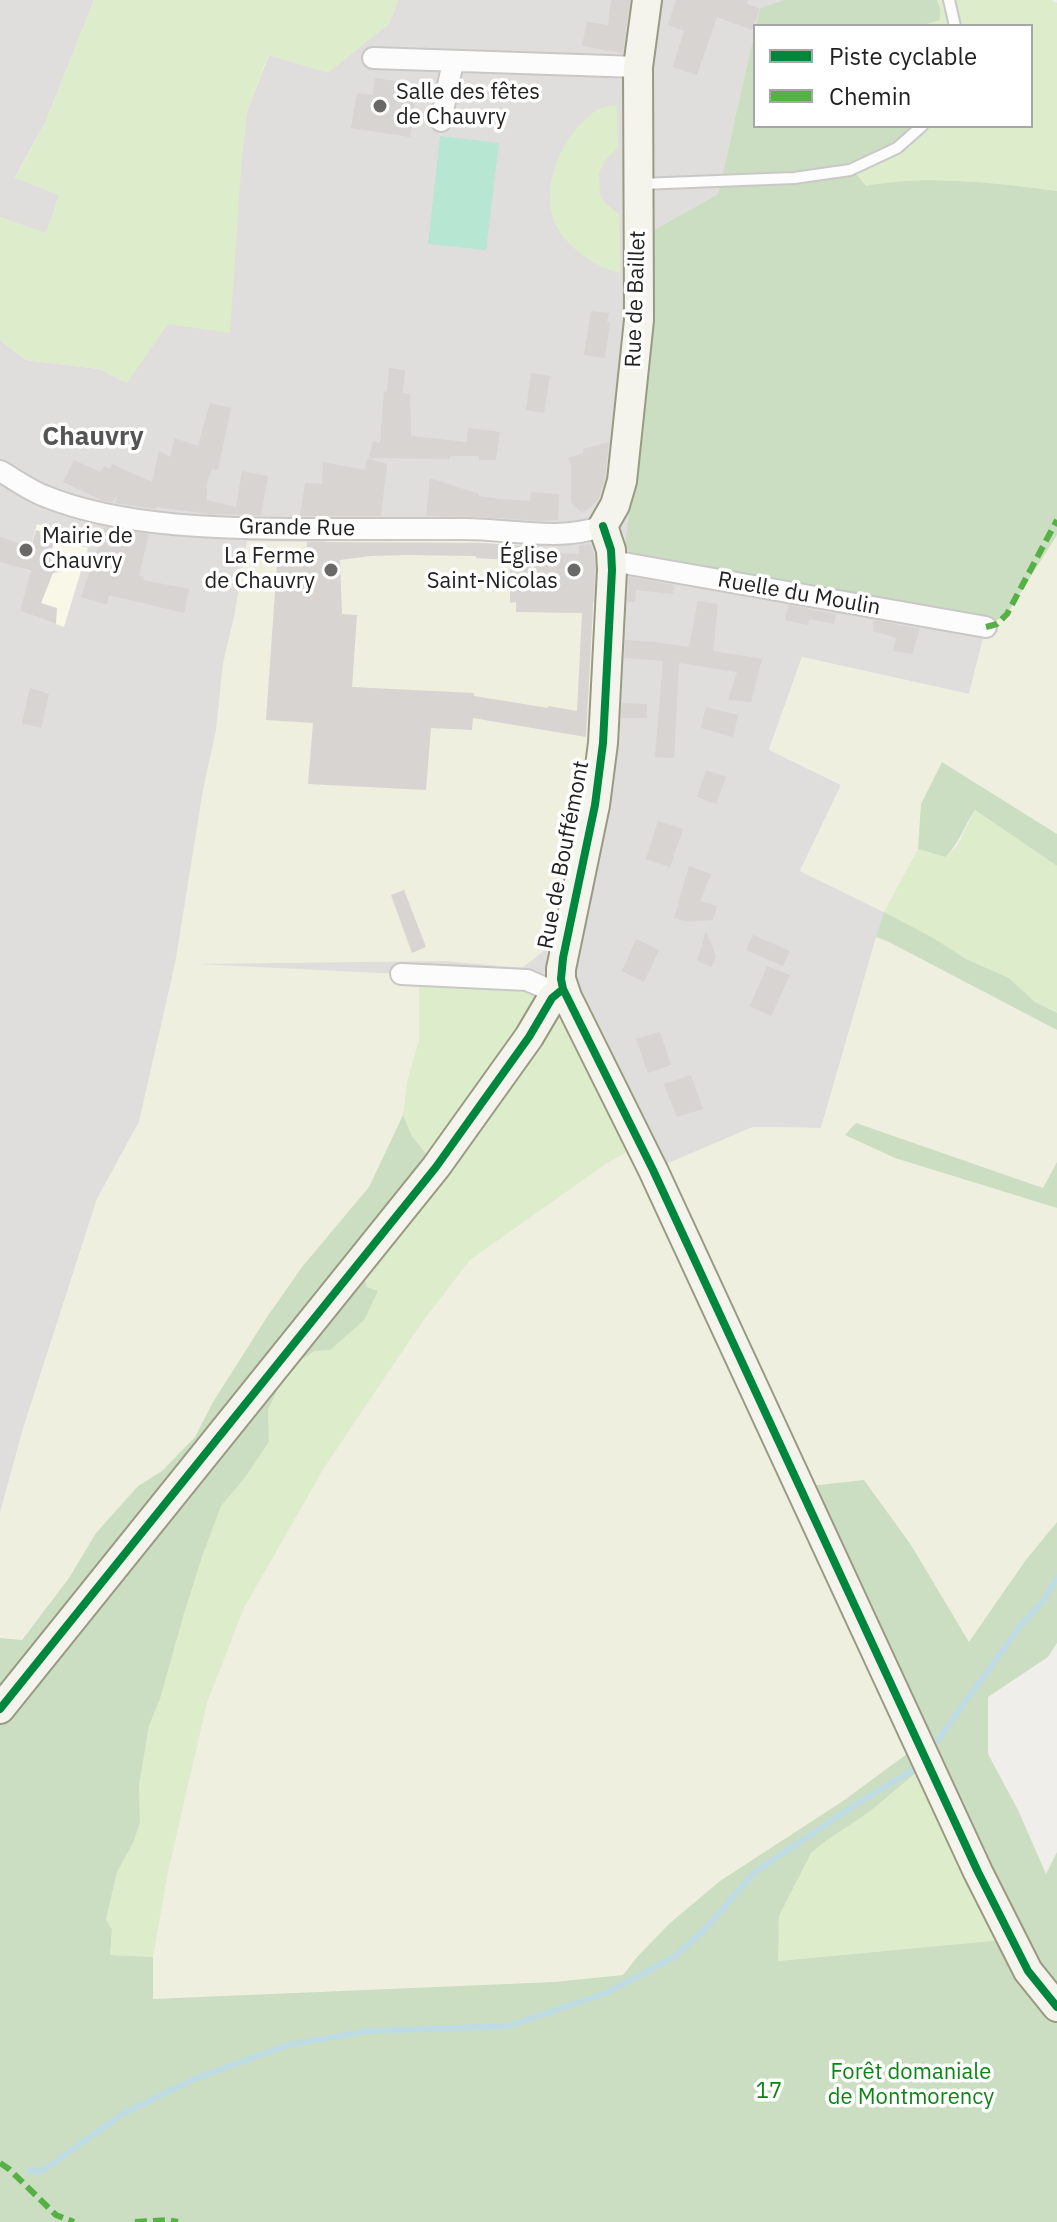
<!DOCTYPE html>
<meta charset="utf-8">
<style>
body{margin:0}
#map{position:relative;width:1057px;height:2222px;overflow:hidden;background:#f0eeeb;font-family:"IBM Plex Sans",sans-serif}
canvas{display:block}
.legend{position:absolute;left:753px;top:24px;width:280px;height:104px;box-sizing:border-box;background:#fff;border:2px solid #a7a7a7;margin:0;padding:10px 14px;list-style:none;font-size:24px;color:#222}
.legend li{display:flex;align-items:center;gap:16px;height:40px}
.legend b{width:40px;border:2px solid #a7a7a7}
</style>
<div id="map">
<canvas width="1057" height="2222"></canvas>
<ul class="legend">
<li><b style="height:10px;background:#00873e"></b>Piste cyclable</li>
<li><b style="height:10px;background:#55b145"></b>Chemin</li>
</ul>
</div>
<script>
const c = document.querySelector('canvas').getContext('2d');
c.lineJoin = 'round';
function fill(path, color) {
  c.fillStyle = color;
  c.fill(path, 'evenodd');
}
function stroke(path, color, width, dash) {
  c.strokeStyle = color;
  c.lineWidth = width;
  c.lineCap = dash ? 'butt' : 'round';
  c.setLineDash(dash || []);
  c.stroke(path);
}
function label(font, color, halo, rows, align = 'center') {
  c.font = font + ' "IBM Plex Sans",sans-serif';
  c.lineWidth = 7;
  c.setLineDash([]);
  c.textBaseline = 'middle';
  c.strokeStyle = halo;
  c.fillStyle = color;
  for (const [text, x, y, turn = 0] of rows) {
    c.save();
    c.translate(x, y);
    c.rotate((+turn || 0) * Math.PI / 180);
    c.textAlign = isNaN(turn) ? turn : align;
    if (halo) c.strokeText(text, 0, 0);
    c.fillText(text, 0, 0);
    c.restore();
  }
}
fill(new Path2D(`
 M0,0h94l-48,121 -31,56 44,18 -13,39 -46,-17z
 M398,0h386l-24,8 -42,186 -66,37 334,396 -17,67 -167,-37 -33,92 72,36 -41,86 84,41 -63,216 -68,-1 -100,43 -234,-195 -244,-10 -36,157 -42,77 -74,230 -23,84v-1173l26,20 73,9 28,14 115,-228 5,-44 22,-56 120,-31z`), '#dfdedc');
fill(new Path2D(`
 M37,524l10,3 -1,6 10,3v3l32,9 -24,79 -44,-16 12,-39 -17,-6 7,-22 9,2z`), '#f8f7e8');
fill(new Path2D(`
 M1057,520v314l-115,-72 -21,42 -3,45 -34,63 -84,-41 41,-86 -72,-35 33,-93 167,37 17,-67z
 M371,536l94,2 65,4v56l74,5 -8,136 -42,204 -32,25 -78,-7 -247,3 222,11v65l-12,42 -4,33 -34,72 -67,80 -88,135 -19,35 -33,34 -24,15 -42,47 -27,45 -48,62 -21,-2v-125l23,-84 74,-230 42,-77 36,-158 28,-174 13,-60 7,-67 11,-46 13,-76 75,1z
 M876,937l11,4 170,89v132l-13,26 -188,-65 201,84v315l-32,39 -56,82 -58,-98 -47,-65 55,265 -76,56 -123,80 -50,42 -47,53 -69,6 -401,17v-42l15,-85 39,-169 19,-49 18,-46 80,-140 96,-143 50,-65 137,-97 33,-18 12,25 101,-43 68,1z`), '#efefdf');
fill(new Path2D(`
 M94,0h304l-9,24 -61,49 -60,-18 -21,56 -5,44 -12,178 -62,-9 -41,59 -28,-14 -73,-9 -26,-20v-123l46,16 13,-38 -44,-17 31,-57z
 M937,0h114l6,3v188c-57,-8 -134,-17 -191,-5l-14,-16 62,-42 -2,-2h119v-100h-111l19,-6 1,-12z
 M617,105l1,43 -12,11 -7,14 1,22 5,8 14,11 1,59c-25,-6 -55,-26 -66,-52 -14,-36 9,-87 40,-109 6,-5 15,-6 23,-7z
 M975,810l82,56v147l-22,-11 -26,-24 -43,-19 -82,-47 34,-63 27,8 12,-11z
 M419,975l140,11 81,159 -33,18 -137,97 -50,65 -96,143 -80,140 -37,95 -39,169 -15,85 -43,-2 2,-26 -6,-8 11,-49 16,-29 7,-20 -1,-37 10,-60 11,-27 24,-85 19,-60 18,-49 23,-26 25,-37 -1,-32 20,-42 27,-17 15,-1 37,-63 -4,-13 73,-107 -24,-31 -9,-21 4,-33 12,-42z
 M928,1764l84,175 -235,22 2,-45 32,-63 16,-13 41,-27z`), '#ddeccb');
fill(new Path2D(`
 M784,0h153l3,8v12l-20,6h-164l4,-18z
 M755,30v96h157l2,2 -61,42 13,16c57,-12 134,-3 191,5v344l-50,79 -21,13 -348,-62 -13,-19 20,-161 7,-154 66,-37z
 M942,762l115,72v32l-82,-56c-11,16 -16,34 -30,47l-27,-8 3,-45z
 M884,912l49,26 33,21 43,19 26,24 22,11v17l-170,-89 -11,-4z
 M403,1115l9,21 24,31 -73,107 4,13 11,4 -14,29 -34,30 -15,1 -27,17 -20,42 1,32 -25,37 -23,27 -18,48 -19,60 -24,85 -11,27 -10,60 1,37 -7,20 -16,29 -11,48 6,9 -2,26 43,2v42l401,-17 69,-7 15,-19 32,-33 50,-42 123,-80 76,-56 -119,-258 64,-7 47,65 58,97 56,-81 32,-39v121l-9,14 -60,40v57l30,56 28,64 11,-22v370h-1057v-584l22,2 47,-62 27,-45 42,-47 24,-15 33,-34 18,-35 54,-85 35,-50 67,-80zM927,1764l85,175 -234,22 1,-45 32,-63 16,-13 41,-27z
 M856,1123l187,65 14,-26v46l-162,-50 -50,-23z`), '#cbdec1');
fill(new Path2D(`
 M440,136l59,7 -13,107 -58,-6z`), '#b7e6d2');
stroke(new Path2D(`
 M937,1741l84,-116 23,-25 13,-23
 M29,2171h13l82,-58 70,-34 94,-34 81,-14 140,-5 97,-33 68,-36 30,-27 51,-58 103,-69 53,-32`), '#bfdbe3', 6);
fill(new Path2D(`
 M611,0h19l-7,53 -41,-7 5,-24 21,3z
 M676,0h72l-1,4 13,5 -8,21 -35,-13 -20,58 -24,-8 11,-36 -16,-6z
 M375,78l33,5 -2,17 9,1 -5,36 -59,-9 6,-35 16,2z
 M591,311l18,2 -2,9 3,1 -5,35 -21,-3z
 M389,368l16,2 -2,23 7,1 1,42 56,6 1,-14 32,4 -4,28h-17v-4h-29v3l-81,-1 4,-17 7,2 4,-52 3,1z
 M531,373l19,3 -6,37 -18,-3z
 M210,403l21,5 -13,62 -6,-1 -5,14v17l29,7 6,-36 26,5 -7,39 -50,-1 -55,-7v2l-14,-2 -27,-4 3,-8 -6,7 -11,-2 -38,-18 11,-22 26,12 4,-6 6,3 2,-5 40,18 7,-31 11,6 5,-19 23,8z
 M609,442l-4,36 -6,20 -8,9 -9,6 -11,-11v-37l-3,-7 15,-5v-4z
 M367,458l20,6 -6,52h-81l5,-33 17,1 1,-22 42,8z
 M430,478l49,16v2l21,3 30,2 1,-9 28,2 -1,26 -17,1 -58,-4 -57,-1z
 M105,527l44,7 -10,42 5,1 -1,3 46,9 -5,24 -75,-18 -2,10 -26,-8z
 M36,530l20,6 -5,16 4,2 8,17 -10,2 -12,30 16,5 -1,16 -36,-13 11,-40 -31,-9v-25l31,10z
 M307,542l175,1 48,3v6l49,2v-9l12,-1 3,10 1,16 -9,167 -113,-19 -1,12 -41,-2 -5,62 -118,-6 5,-61 -47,-3 11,-156 29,1zM407,555l69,1v2l34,2v43l6,-1v10l66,1 -5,98 -29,-5v2l-74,-12v-3l-122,-6 5,-72 -15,-1 -2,-54 30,-4z
 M629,577l45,8 -1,9 -37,-4 -1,12h-8z
 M698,601l20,3 -5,47 49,8 -11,43 -23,-2 9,-28 -58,-9 -5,95 -19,-1 8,-96 -39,-3 1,-18 29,2 35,5z
 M788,605l48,9 -2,10 -25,-5 -1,6 -23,-5z
 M874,620l46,9 -8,25 -19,-3 3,-13 -23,-7z
 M30,688l19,6 -8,34 -19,-5z
 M622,703l25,1v14h-26z
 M706,707l32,8 -5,22 -32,-9z
 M706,770l20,7 -10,27 -19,-7z
 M658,821l25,8 -13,38 -24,-8z
 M689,866l22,8 -11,27 17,5 -4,14 -24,2 -15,-4z
 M404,890l22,57 -14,6 -21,-58z
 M706,931l10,26 -5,10 -14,-6z
 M753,935l37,16 -7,15 -37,-16z
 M636,939l23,11 -15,32 -22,-11z
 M767,966l23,9 -19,41 -21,-10z
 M660,1032l11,33 -23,8 -12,-34z
 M691,1075l12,34 -26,8 -13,-33z`), '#d7d4d2');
const lane = new Path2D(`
 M949,0l6,26
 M640,184l154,-6 56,-8 47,-22 25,-22`);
const street = new Path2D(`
 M373,58l265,9
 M441,121l12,-60
 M0,471c14,8 28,18 42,24 79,33 186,34 271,34 50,0 101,0 152,0 46,0 94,13 138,-3
 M612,561l374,66
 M401,974l126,6 18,8 18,1`);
const secondary = new Path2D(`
 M647,0l-9,67 1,253 -17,161 -7,24 -12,21 8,24 1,20 -9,173 -8,62 -34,164v10l6,18 86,173 325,702 50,99 29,36
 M0,1709l436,-542 93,-130 23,-39 11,-9`);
stroke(lane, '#c9c8c7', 14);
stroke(street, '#c9c8c7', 24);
stroke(secondary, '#999a82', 32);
stroke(lane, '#fdfcfc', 10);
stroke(street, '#fdfcfc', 20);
stroke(secondary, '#f4f4ed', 28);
stroke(new Path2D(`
 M986,627l11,-3 10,-10 50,-94
 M0,2163l9,6 47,46 18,7
 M135,2222l32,-2 11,2`), '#55b145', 6, [12, 6]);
stroke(new Path2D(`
 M603,526l8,24 1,20 -9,173 -8,62 -32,153 -2,21 2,10 90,181 325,702 50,99 29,36
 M0,1709l436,-542 93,-130 23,-39 11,-9`), '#00873e', 8);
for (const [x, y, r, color] of [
 [380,106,8,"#6a6968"],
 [26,550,8,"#6a6968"],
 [331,570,8,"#6a6968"],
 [574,570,8,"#6a6968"]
]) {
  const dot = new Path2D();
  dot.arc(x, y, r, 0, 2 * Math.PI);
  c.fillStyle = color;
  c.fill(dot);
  stroke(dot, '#fff', 3);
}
label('22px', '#222', '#fff', [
 ["Salle des fêtes",396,93],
 ["de Chauvry",396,118],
 ["Mairie de",42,537],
 ["Chauvry",42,562],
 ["La Ferme",315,557,"right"],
 ["de Chauvry",315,582,"right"],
 ["Église",558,557,"right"],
 ["Saint-Nicolas",558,582,"right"]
], 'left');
label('22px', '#222', '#fff', [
 ["Rue de Baillet",636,299,-88],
 ["Grande Rue",297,528,1],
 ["Ruelle du Moulin",799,594,10],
 ["Rue de Bouffémont",564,855,-79]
]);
label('22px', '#0c8416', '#fff', [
 ["Forêt domaniale",911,2073],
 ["de Montmorency",911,2098],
 ["17",769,2092]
]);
label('bold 26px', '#555', '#fff', [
 ["Chauvry",93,437]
]);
</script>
